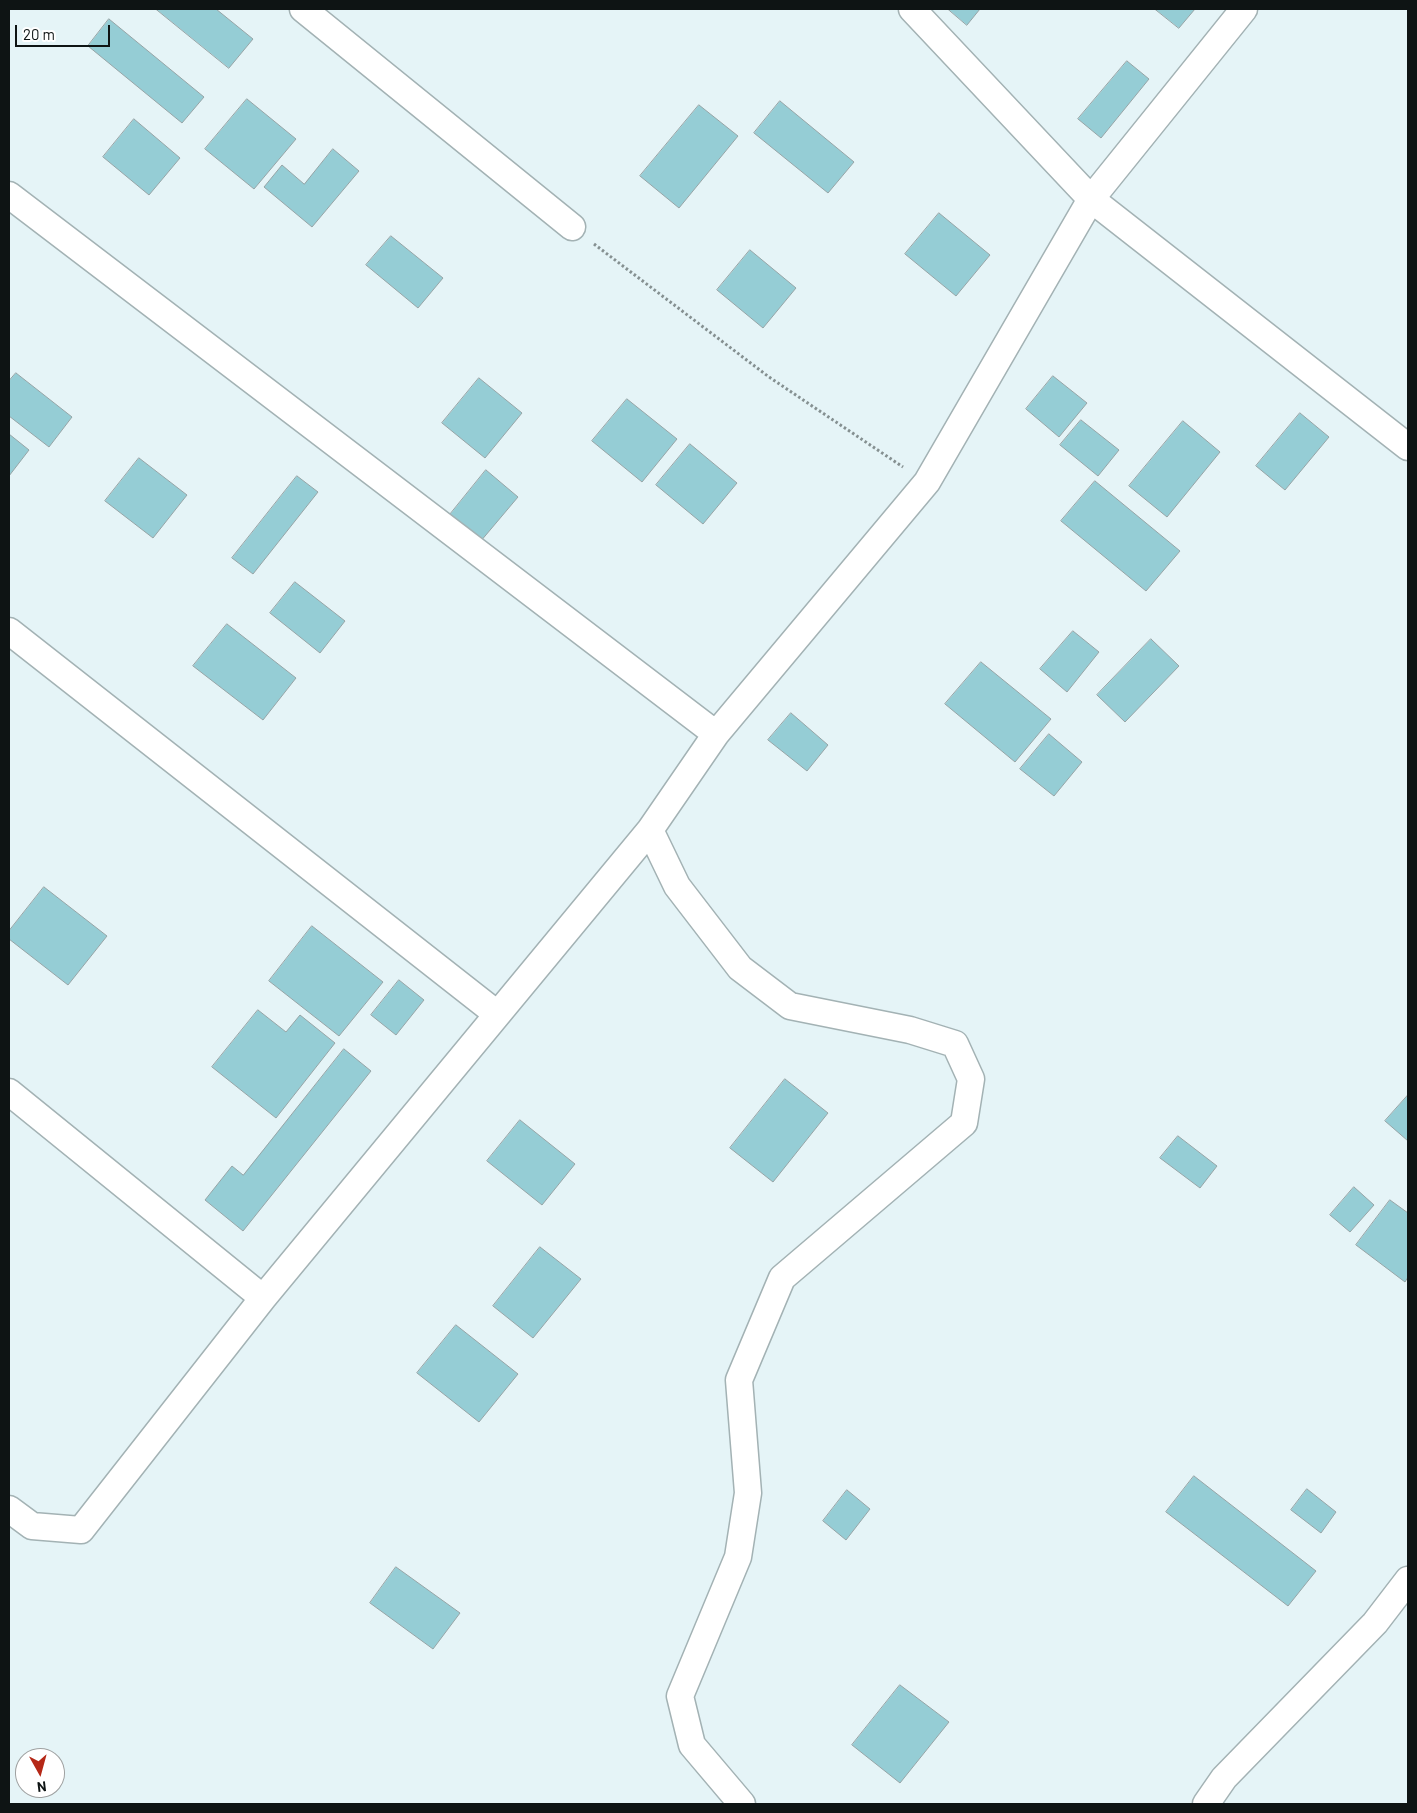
<!DOCTYPE html>
<style>
body{margin:0}
#map{position:relative;width:1417px;height:1813px;overflow:hidden;background:#e5f4f7;font-family:Barlow,sans-serif}
canvas{display:block}
.frame{position:absolute;inset:0;border:10px solid #0e1414;pointer-events:none}
.north{position:absolute;left:15px;top:1748px;width:50px;height:50px;box-sizing:border-box;background:#fff;border:1px solid #9fa1a1;border-radius:50%;rotate:173deg;font-size:14px;font-weight:700;line-height:20px;text-align:center;color:#0e1414}
.north::after{content:'';display:block;margin:auto;width:18px;height:22px;background:#b52817;clip-path:polygon(50% 0,100% 100%,50% 72%,0 100%)}
.scale{position:absolute;left:15px;top:25px;width:95px;height:22px;box-sizing:border-box;border:2px solid #0e1414;border-top:0;padding-left:6px;font-size:15px;line-height:18px;white-space:nowrap;color:#0e1414;-webkit-text-stroke:4px #fff;paint-order:stroke}
</style>
<div id="map">
<canvas width="1417" height="1813"></canvas>
<div class="frame"></div>
<div class="north">N</div>
<div class="scale">20 m</div>
</div>
<script>
const c = document.querySelector('canvas').getContext('2d');
c.lineJoin = 'round';
function fill(path, color) {
  c.fillStyle = color;
  c.fill(path, 'evenodd');
}
function stroke(path, color, width, dash) {
  c.strokeStyle = color;
  c.lineWidth = width;
  c.lineCap = dash ? 'butt' : 'round';
  c.setLineDash(dash || []);
  c.stroke(path);
}
const building = new Path2D(`
 M156,9h60l37,30 -24,29z
 M948,9h32l-13,16z
 M1155,9h40l-16,19z
 M109,19l95,78 -22,26 -94,-77z
 M1127,61l22,18 -48,59 -23,-19z
 M247,99l49,40 -42,50 -49,-40z
 M780,101l74,61 -26,31 -74,-60z
 M699,105l39,31 -59,72 -39,-32z
 M134,119l46,39 -31,37 -46,-38z
 M333,149l26,22 -47,56 -48,-40 18,-22 22,19z
 M939,213l51,42 -34,41 -51,-42z
 M391,236l52,42 -25,30 -52,-43z
 M750,250l46,38 -33,40 -46,-38z
 M16,373l56,44 -23,30 -40,-31v-35z
 M1053,376l34,27 -28,34 -33,-28z
 M479,378l43,35 -37,45 -43,-35z
 M627,399l50,40 -35,43 -50,-41z
 M1300,413l29,24 -44,53 -29,-24z
 M1081,420l38,30 -21,26 -38,-31z
 M1183,421l37,31 -53,65 -38,-31z
 M9,434l20,16 -20,26z
 M690,444l47,39 -34,41 -47,-39z
 M139,458l48,37 -34,43 -48,-37z
 M486,470l32,27 -38,45 -32,-25z
 M297,476l21,16 -65,82 -21,-16z
 M1095,481l85,70 -34,40 -85,-70z
 M295,582l50,39 -25,32 -50,-40z
 M227,624l69,54 -33,42 -70,-54z
 M1073,631l26,21 -32,40 -27,-23z
 M1151,639l28,27 -54,56 -28,-27z
 M981,662l70,57 -36,43 -70,-58z
 M791,713l37,32 -21,26 -39,-31z
 M1049,734l33,28 -28,34 -34,-27z
 M44,887l63,49 -39,49 -59,-46v-8z
 M312,926l71,56 -44,54 -70,-55z
 M399,980l25,20 -28,35 -25,-20z
 M258,1010l28,22 14,-17 35,28 -59,75 -64,-51z
 M344,1049l27,22 -128,160 -38,-31 27,-34 11,9z
 M785,1079l43,34 -55,69 -43,-34z
 M1408,1095v46l-23,-20z
 M520,1120l55,44 -33,41 -55,-44z
 M1178,1136l39,30 -17,22 -40,-30z
 M1354,1187l20,18 -24,27 -20,-17z
 M1390,1200l18,13v64l-3,5 -49,-37z
 M540,1247l41,32 -48,59 -40,-32z
 M456,1325l62,49 -39,48 -62,-49z
 M1194,1476l122,95 -28,35 -122,-94z
 M1307,1489l29,23 -15,21 -30,-23z
 M847,1490l23,19 -24,31 -23,-19z
 M396,1567l64,46 -27,36 -63,-46z
 M900,1685l49,37 -49,61 -48,-38z`);
fill(building, '#95cdd5');
stroke(building, '#96a4a6', 1);
const minor = new Path2D(`
 M303,9l269,218
 M912,9l179,190 317,248
 M9,195l707,539
 M9,631l488,383
 M650,830l27,56 63,82 50,38 120,24 45,14 16,35 -7,44 -182,155 -43,102 9,113 -10,64 -58,139 12,49 50,59
 M9,1092l254,206
 M9,1509l23,17 49,4 182,-232 387,-468 66,-96 211,-252 164,-283 153,-190
 M1206,1804l18,-26 151,-155 33,-43`);
stroke(minor, '#a3b2b4', 29);
stroke(new Path2D(`
 M594,244l175,133 134,90`), '#859091', 3, [2.5, 2.5]);
stroke(minor, '#fff', 26);
</script>
